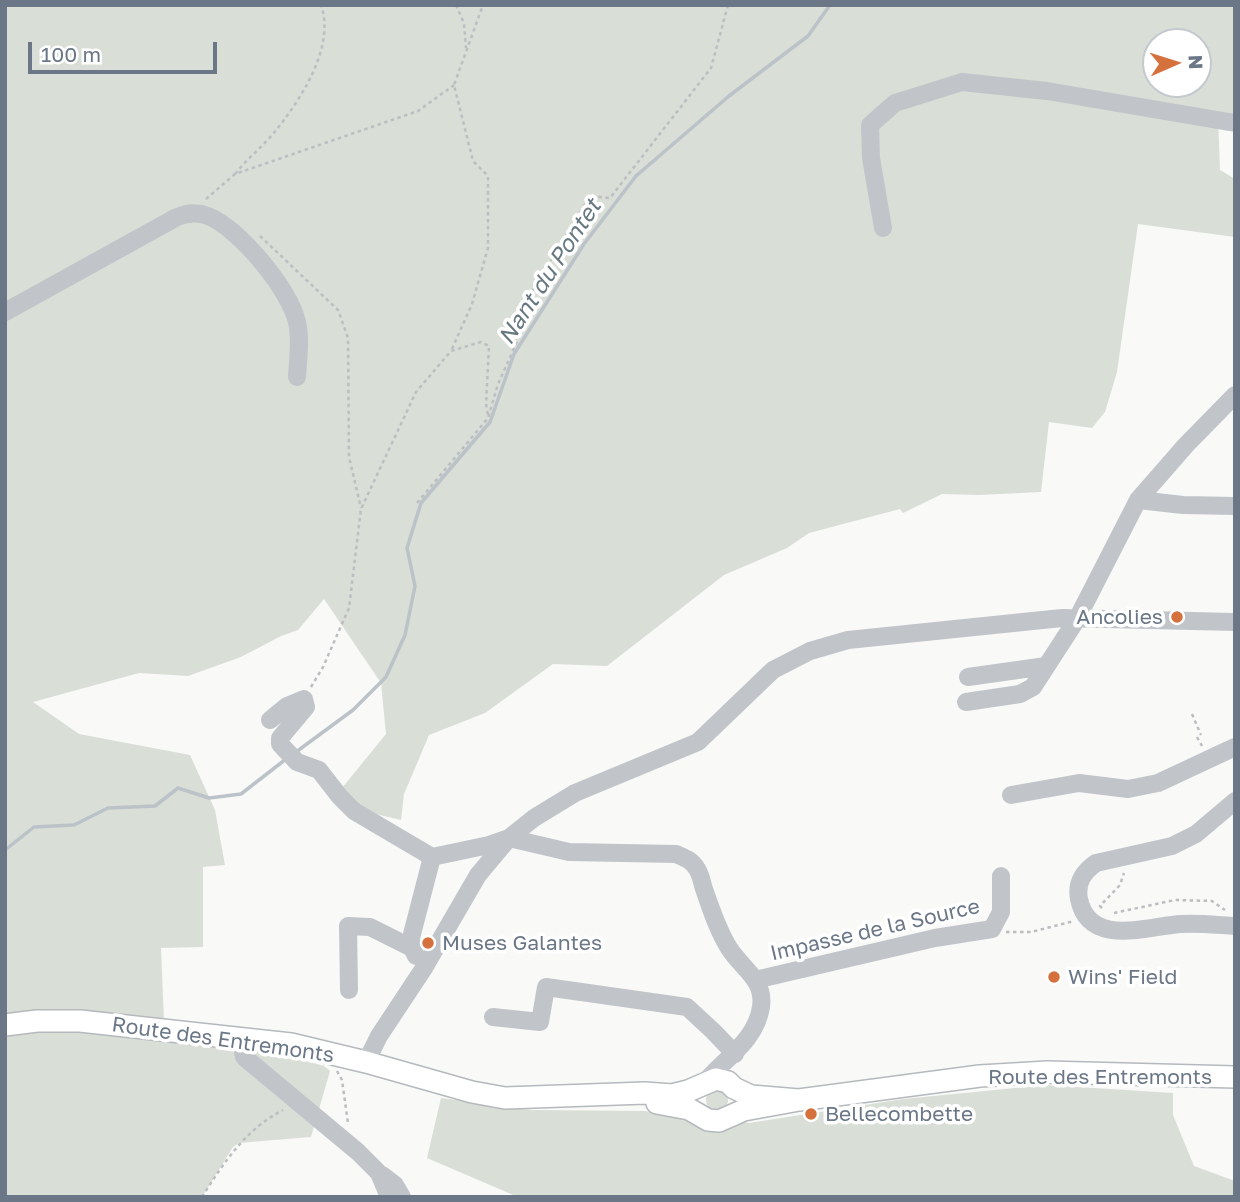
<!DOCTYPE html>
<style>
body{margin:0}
#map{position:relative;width:1240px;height:1202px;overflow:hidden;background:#f9f9f8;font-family:"Golos Text",sans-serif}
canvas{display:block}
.frame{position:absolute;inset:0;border:7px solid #6b7786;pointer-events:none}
.north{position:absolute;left:1142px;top:28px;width:70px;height:70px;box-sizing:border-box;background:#fff;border:2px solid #c4c9cf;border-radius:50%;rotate:87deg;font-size:19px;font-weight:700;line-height:28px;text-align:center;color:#6b7786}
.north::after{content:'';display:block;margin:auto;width:24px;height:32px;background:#d4713d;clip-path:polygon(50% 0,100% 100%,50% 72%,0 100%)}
.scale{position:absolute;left:28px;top:42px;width:189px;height:32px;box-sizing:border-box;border:4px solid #6b7786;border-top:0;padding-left:9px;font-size:21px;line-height:24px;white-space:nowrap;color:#6b7786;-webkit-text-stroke:5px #fff;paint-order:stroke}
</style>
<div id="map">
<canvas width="1240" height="1202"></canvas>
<div class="frame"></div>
<div class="north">N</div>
<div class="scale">100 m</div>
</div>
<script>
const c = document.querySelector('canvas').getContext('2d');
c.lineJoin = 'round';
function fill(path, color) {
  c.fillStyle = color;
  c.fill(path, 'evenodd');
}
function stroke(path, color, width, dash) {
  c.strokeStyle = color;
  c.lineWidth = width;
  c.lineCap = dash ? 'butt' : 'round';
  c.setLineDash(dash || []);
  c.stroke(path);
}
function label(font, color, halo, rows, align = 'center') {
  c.font = font + ' "Golos Text",sans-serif';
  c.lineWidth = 7;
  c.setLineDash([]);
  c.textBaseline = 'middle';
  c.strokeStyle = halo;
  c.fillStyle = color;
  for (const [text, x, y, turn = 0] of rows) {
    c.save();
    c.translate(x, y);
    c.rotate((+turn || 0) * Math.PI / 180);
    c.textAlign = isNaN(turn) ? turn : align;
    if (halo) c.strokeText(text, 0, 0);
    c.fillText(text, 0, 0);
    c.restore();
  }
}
fill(new Path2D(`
 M5,5h1230v116l-17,-5 2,54 15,9v58l-97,-13 -21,148 -12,40 -13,16 -43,-6 -8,70 -62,3 -37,-1 -39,19 -3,-4 -91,24 -22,15 -63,27 -117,91 -54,-2 -68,49 -56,22 -25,59 -3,26 -34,-8 -25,-24 44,-54 -5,-51 -57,-84 -26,31 -17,6 -40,21 -53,19 -49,-3 -106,29 46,32 111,21 25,55 10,55 -22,2v80l-42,1 3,73 160,45 6,5 -19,66 -72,6 -6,4 -31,50h-197zM1156,42h42v42h-42z
 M1046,1085l127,8v22l21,51 41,15v16h-717l-91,-39 14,-60 91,12 112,1 105,12 154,-24z
 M706 1100a11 11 0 1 1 22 0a11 11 0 1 1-22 0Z`), '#d9ded7');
stroke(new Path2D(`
 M296,752l57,-42 33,-33 19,-42 10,-49 -8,-38 14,-45 69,-81 24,-68 70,-110 52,-68 93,-80 79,-60 22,-31
 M5,850l29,-23 40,-2 34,-17 47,-2 23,-18 31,10 32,-4 45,-35`), '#bbc3c9', 3.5);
const major = new Path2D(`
 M5,1025l32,-4h43l211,23 75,18 106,30 33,6 140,-5 27,2 16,-4 28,-12 12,3 6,6 17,8 48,4
 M657,1103l32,6 19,11 11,1 25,-11 55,-10 181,-24 67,-4 188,5`);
stroke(major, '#b5b9bd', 24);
stroke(new Path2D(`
 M456,5l8,18 2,25
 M235,174c12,-15 26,-26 38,-40 26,-32 63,-86 48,-129
 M206,199l29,-25 183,-63 36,-26
 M260,236l78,74 10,28 1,119 12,51
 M452,349l20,-45 16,-56v-72l-15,-15 -19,-76 29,-80
 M417,503l71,-85 10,-34 26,-58 10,-13 -7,-13 63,-104 20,2 101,-130 17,-63
 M311,687l12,-20 26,-59 12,-99 55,-117 35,-41 30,-9 8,4 -3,58 2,11
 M1192,714l9,21
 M1197,737l5,9
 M1102,908l-2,-2 20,-21 4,-12
 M1114,913l61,-13 37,1 13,9
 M1006,932h25l43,-11
 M337,1071l5,9 6,43
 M202,1197c22,-35 44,-68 81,-87`), '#bcbec1', 2.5, [3.5, 3.5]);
stroke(new Path2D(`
 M883,228l-12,-70 -1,-33 25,-22 67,-21 85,9 188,32
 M5,312l172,-95c10,-4 21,-5 31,-1 32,13 81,73 89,106 4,17 1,38 0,55
 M1138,500l45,5 52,1
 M968,677l78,-11
 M966,702l54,-8 13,-7 44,-68 61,-119 48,-55 49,-50
 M270,720l17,-14 17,-7 2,8 -26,31v6l17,18 22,8 21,27 14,14 78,46
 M1011,795l68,-12 49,6 30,-6 77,-36
 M1235,801l-39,33 -24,12 -76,17c-13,9 -20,20 -17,36 10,49 69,27 102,25 18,-1 36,1 54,2
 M432,857l57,-12 20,-7 60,14 107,2c9,4 16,6 21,15 4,6 5,14 7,20 7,20 14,42 25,59 13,21 36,31 32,59 -5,34 -37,52 -57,76
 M416,956l-4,-8 -1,-10 21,-81
 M755,980l180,-42 57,-9 9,-17v-36
 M349,990l-1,-64 22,1 42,21
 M493,1017l47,5 6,-35 141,20 26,24 22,23
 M241,1040l3,17 114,95 21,21 10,24
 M366,1062l13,-26 45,-68 54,-93 31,-37 25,-20 41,-25 123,-51 75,-72 37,-19 38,-11 214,-22 173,4
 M382,1175l13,10 7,12`), '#c1c5c9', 18);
stroke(major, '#fff', 21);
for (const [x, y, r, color] of [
 [1177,617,7,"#d4713d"],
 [428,943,7,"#d4713d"],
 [1054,977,7,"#d4713d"],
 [811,1114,7,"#d4713d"]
]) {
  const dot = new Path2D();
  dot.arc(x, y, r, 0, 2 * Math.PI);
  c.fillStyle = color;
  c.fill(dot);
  stroke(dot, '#fff', 2.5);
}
label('21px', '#6b7786', '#fff', [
 ["Ancolies",1163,617,"right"],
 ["Muses Galantes",442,943],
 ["Wins' Field",1068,977],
 ["Bellecombette",825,1114]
], 'left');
label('21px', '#6b7786', '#fff', [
 ["Impasse de la Source",875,930,-13],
 ["Route des Entremonts",223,1040,8],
 ["Route des Entremonts",1100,1077]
]);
label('italic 23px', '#677780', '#fff', [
 ["Nant du Pontet",550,272,-57]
]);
</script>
